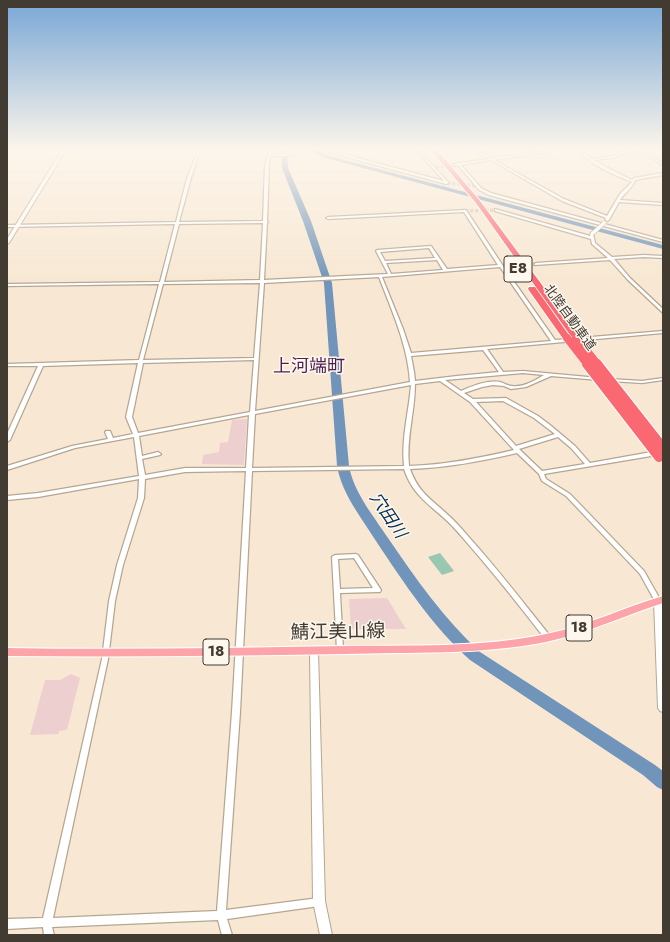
<!DOCTYPE html>
<meta charset="utf-8">
<style>
body{margin:0}
#map{position:relative;width:670px;height:942px;overflow:hidden;background:#f8e8d3;font-family:Jost,sans-serif}
canvas{display:block}
.frame{position:absolute;inset:0;border:8px solid #413b32;pointer-events:none}
</style>
<div id="map">
<canvas width="670" height="942"></canvas>
<div class="frame"></div>
</div>
<script>
const c = document.querySelector('canvas').getContext('2d');
c.lineJoin = 'round';
function fill(path, color) {
  c.fillStyle = color;
  c.fill(path, 'evenodd');
}
function stroke(path, color, width, dash) {
  c.strokeStyle = color;
  c.lineWidth = width;
  c.lineCap = dash ? 'butt' : 'round';
  c.setLineDash(dash || []);
  c.stroke(path);
}
function label(font, color, halo, rows, align = 'center') {
  c.font = font + ' Jost,"Noto Sans JP",sans-serif';
  c.lineWidth = 3;
  c.setLineDash([]);
  c.textBaseline = 'middle';
  c.strokeStyle = halo;
  c.fillStyle = color;
  for (const [text, x, y, turn = 0] of rows) {
    c.save();
    c.translate(x, y);
    c.rotate((+turn || 0) * Math.PI / 180);
    c.textAlign = isNaN(turn) ? turn : align;
    if (halo) c.strokeText(text, 0, 0);
    c.fillText(text, 0, 0);
    c.restore();
  }
}
fill(new Path2D(`
 M440,553l14,18 -12,4 -14,-18z`), '#99c7b1');
fill(new Path2D(`
 M281,150h6l1,18 23,53 21,62 17,183c5,27 24,49 39,72 28,41 56,81 92,114l175,113 8,6v19l-6,-3 -14,-12 -173,-115c-38,-34 -66,-77 -94,-119 -15,-24 -34,-47 -39,-75l-13,-183 -21,-62 -21,-53z
 M307,150h8l15,6 333,89v4l-337,-91z`), '#7194ba');
fill(new Path2D(`
 M247,419l-3,46 -42,-1 1,-9 16,-3 1,-9 8,-1 4,-22z
 M387,598l19,31h-55l-2,-30z
 M71,674l9,4 -13,52 -8,1v3l-29,1 15,-55h15z`), '#eccfce');
stroke(new Path2D(`
 M436,167l18,-2
 M447,183l30,3
 M465,211l31,-1`), '#d3c5b3', 3.5, [3.5, 1.5]);
stroke(new Path2D(`
 M497,266l39,-2`), '#d3c5b3', 4, [4, 2]);
const minor = new Path2D(`
 M198,150h2l-9,28 -12,44 84,-1 2,-56 4,-15h2v4h21l1,1 -1,1h-22l-1,9 -2,56 1,1 -1,1 -3,57 124,-6 -12,-23 1,-1 53,-4h1l16,23 51,-4 -34,-53 -136,7 -2,-1 2,-1 137,-7h1l37,56 52,74 108,-9v2l-176,16 16,23 20,-1 76,7 2,1 -2,1 -48,-4 -25,11 -15,2 -7,-3 -11,-1 -11,2 -18,6 9,6 33,-1 32,18 12,9 25,21 15,17 67,-12 2,1 1,1 -1,1 -2,1 -113,19 2,5 24,15 74,77 17,30 -1,2h-4l-16,-29 -74,-78 -24,-15 -3,-7 -22,-21c-35,8 -71,15 -107,16 8,23 21,30 38,46 7,6 13,13 19,20 29,32 56,67 83,101l1,2 -1,2 -2,1 -2,-1c-27,-35 -54,-69 -83,-102 -6,-7 -12,-14 -19,-20 -18,-16 -32,-25 -40,-49l-152,2 -12,241 -14,198 93,-12 3,1 1,3 -1,3 -3,1 -92,13 5,16h-10l-4,-15 -166,7 2,8h-10l-1,-8 -36,2v-10l36,-1 59,-259 7,-58 8,-36 21,-67 1,-19 -101,18 -31,3v-4l31,-3 101,-17 -5,-39 -59,11 -68,22v-4l65,-20 36,-7 -3,-7 1,-1h4l3,7 20,-4 -7,-17 12,-54 -95,3 -33,74 -3,2v-8l31,-68h-31v-2l132,-4 20,-76 -152,2v-2l153,-2 15,-58 -168,3v-2l169,-3 11,-44zM263,223l-3,57 -96,2 15,-58zM429,248l6,10 -50,3 -5,-9zM437,260l6,10 -52,4 -5,-11zM500,267l51,74 -140,12 -8,-24 -21,-52zM379,277c13,34 29,69 31,105l-155,29 9,-128zM260,283l-6,75 -111,2 20,-76zM483,350l16,22 -42,4 -42,5 -1,-9 -3,-16zM254,360l-4,52 -112,21 -6,-16 11,-54zM523,373l21,2c-8,5 -22,13 -32,11 -4,0 -8,-3 -12,-4 -13,-2 -27,4 -39,9l-16,-11zM440,381l30,21 44,48c-34,8 -70,15 -105,16 -3,-28 6,-54 6,-82zM411,385c-2,27 -10,53 -7,81l-152,2 3,-54zM503,401l31,17 21,16 -39,12 -40,-44zM249,415l-3,53h-61l-40,7 -3,-16 18,-4 1,-1 -3,-2 -16,4 -3,-20zM558,437l13,11 14,16 -43,7 -23,-22zM246,471l-14,241 -15,199 -164,7 55,-259 7,-58 8,-36 21,-67 1,-19 40,-7z
 M324,150h4l116,31 -28,-31h2l31,33 -3,1 -122,-33z
 M474,150h3l15,8 58,-8h5l-1,1 -60,9 70,39 43,17 13,-22 12,-12c-19,-8 -41,-16 -53,-32h2l11,9 20,-3 17,-6h24l-1,1h-6l17,13v2l-20,-15 -14,1 -16,6 -19,2 12,7 26,13 2,-2 29,-5v2l-28,5c-2,8 -11,13 -15,20l43,3v2l-44,-3 -10,18 -2,1 -2,-1 1,-2 -44,-17 -71,-41 -30,5 20,23 10,5 172,47v2l-174,-47 -10,-5 -21,-25 -4,1 -2,-1 7,-2 30,-4z
 M495,209l95,27 1,-3h2l2,10 17,14 32,-2 19,1v2l-19,-1 -30,2 16,19 33,31v3h-1l-34,-32 -18,-20 -75,5 -1,-1 2,-1 72,-5 -16,-14 -1,-5 -96,-28z
 M663,378v2l-21,3 -32,-2 -2,-1 2,-1 32,2z
 M356,554l2,1 23,35 -1,2h-2l-38,1 3,57 -1,2 -2,1 -2,-1 -1,-2 -5,-93 1,-1 2,-1zM354,558l19,30 -33,1 -2,-30z`);
const tertiary = new Path2D(`
 M62,150h4l-57,93 -2,1v-5z
 M658,598l3,1 1,2 1,111 -3,-1 -2,-3 -4,-107 1,-2z
 M314,648l3,1 1,2 7,250 7,34h-12l-7,-34 -3,-250 1,-2z`);
const primary = new Path2D(`
 M663,596v7c-39,13 -76,30 -117,39 -66,13 -135,10 -202,12 -113,2 -225,3 -337,2v-8c112,2 224,0 336,-2 68,-1 137,2 203,-12 41,-8 78,-27 117,-38z`);
const motorway = new Path2D(`
 M431,150h6l43,51 99,134v4h-6l-97,-136z
 M529,287h6l36,51 -1,2h-6l-36,-51z`);
stroke(minor, '#b5a692', 2.5);
stroke(tertiary, '#b5a692', 2);
stroke(primary, '#fff', 2);
stroke(motorway, '#fff', 2);
fill(minor, '#fff');
fill(tertiary, '#fff');
fill(primary, '#fca4aa');
fill(motorway, '#fa6872');
const minorBridge = new Path2D(`
 M592,234l12,-11`);
const motorwayBridgeFar1 = new Path2D(`
 M576,337l22,28
 M567,338l21,27`);
const motorwayBridge = new Path2D(`
 M587,364l72,93
 M597,364l66,84`);
stroke(minorBridge, '#b5a692', 4.5, []);
stroke(motorwayBridgeFar1, '#fff', 9, []);
stroke(motorwayBridge, '#fff', 12, []);
stroke(minorBridge, '#fff', 3.5);
stroke(motorwayBridgeFar1, '#fa6872', 8);
stroke(motorwayBridge, '#fa6872', 10);
const sky = c.createLinearGradient(0, 0, 0, 282);
sky.addColorStop(0, '#78a7d6');
sky.addColorStop(0.53, '#fcf5eb');
sky.addColorStop(1, '#fcf5eb00');
c.fillStyle = sky;
c.fillRect(0, 0, 670, 282);
label('13px', '#413b32', '#fdf7ee', [
 ["北陸自動車道",569,318,54]
]);
for (const [x, y, w] of [
 [518,269,28],
 [579,628,26],
 [216,652,26]
]) {
  const box = new Path2D();
  box.roundRect(x - w / 2, y - 13, w, 26, 3);
  c.fillStyle = '#fdf7ee';
  c.fill(box);
  stroke(box, '#413b32', 1);
}
label('bold 15px', '#413b32', null, [
 ["E8",518,269],
 ["18",579,628],
 ["18",216,652]
]);
label('italic 17px', '#042e52', '#fdf7ee', [
 ["穴田川",387,516,56]
]);
label('18px', '#4c1d4f', '#fdf7ee', [
 ["上河端町",309,368]
]);
label('19px', '#413b32', '#fdf7ee', [
 ["鯖江美山線",338,633,-1]
]);
</script>
